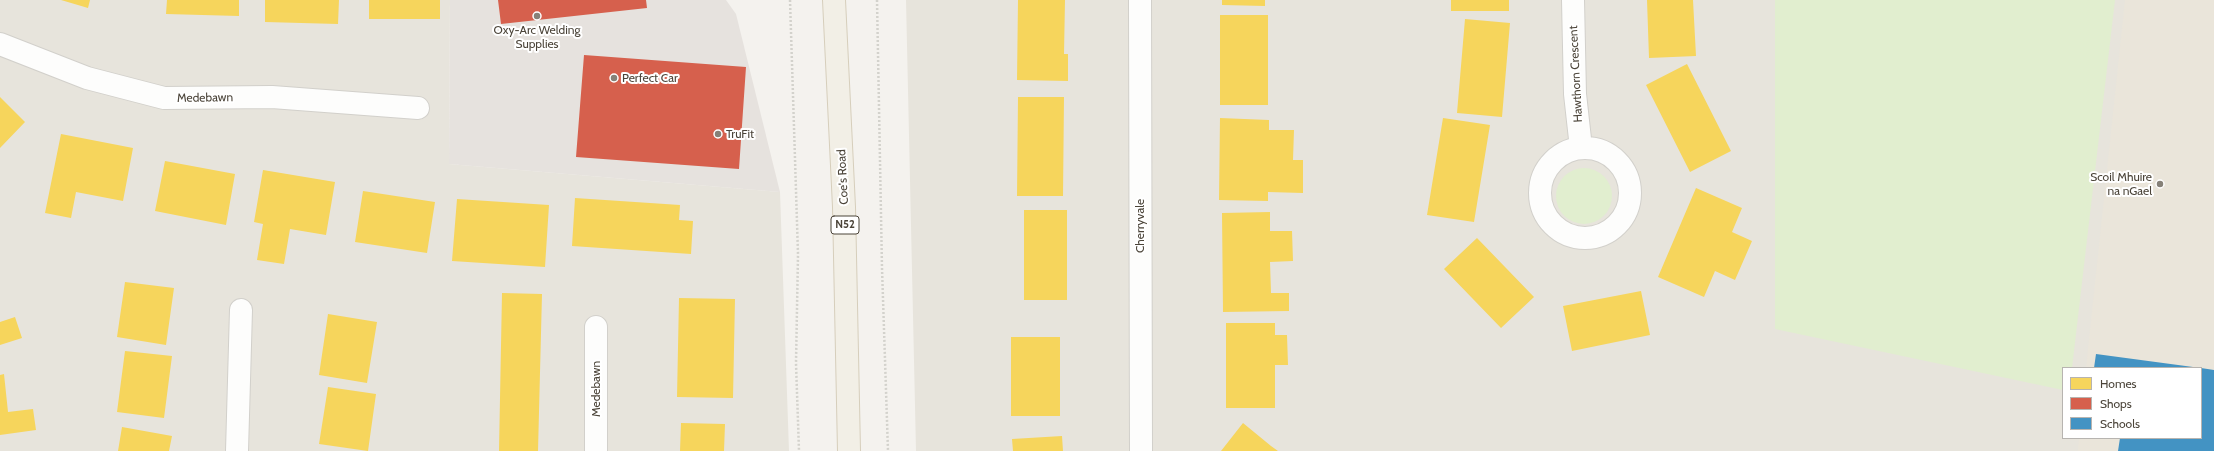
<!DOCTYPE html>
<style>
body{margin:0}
#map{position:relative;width:2214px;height:451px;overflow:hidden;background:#f4f2ee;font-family:Cabin,sans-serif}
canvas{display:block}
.legend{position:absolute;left:2062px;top:367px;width:140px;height:72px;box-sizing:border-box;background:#fff;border:1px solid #b7b4b0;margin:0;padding:5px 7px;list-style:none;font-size:12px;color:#4b4439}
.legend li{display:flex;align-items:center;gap:8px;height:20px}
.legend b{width:20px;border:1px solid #b7b4b0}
</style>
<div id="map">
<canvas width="2214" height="451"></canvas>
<ul class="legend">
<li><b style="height:11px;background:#f6d55c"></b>Homes</li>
<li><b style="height:11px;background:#d6604d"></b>Shops</li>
<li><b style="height:11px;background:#4393c3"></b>Schools</li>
</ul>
</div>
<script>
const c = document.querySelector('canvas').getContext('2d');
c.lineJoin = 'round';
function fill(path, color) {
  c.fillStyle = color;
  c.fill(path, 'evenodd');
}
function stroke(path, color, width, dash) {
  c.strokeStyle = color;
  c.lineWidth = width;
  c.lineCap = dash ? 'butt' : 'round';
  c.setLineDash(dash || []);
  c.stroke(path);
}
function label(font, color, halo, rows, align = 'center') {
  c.font = font + ' Cabin,sans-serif';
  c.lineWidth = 4;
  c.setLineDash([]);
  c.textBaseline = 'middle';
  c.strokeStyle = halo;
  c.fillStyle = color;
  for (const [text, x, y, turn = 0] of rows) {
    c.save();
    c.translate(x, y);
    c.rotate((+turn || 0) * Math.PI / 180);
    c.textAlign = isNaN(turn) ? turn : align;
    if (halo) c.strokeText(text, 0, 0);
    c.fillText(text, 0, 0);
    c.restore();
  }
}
fill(new Path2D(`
 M0,0h450l-1,164 331,28 9,259h-789z
 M906,0h1308v451h-1298zM2063,368h138v70h-138z`), '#e7e4dc');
fill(new Path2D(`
 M450,0h276l10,14 44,178 -331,-28z`), '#e6e2de');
fill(new Path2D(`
 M2125,0h89v451h-136l1,-13h122v-70h-115z`), '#eae5da');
fill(new Path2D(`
 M1775,0h340l-43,368h-9v22l-288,-61z
 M1556 196a28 28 0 1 1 56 0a28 28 0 1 1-56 0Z`), '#e1eecf');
fill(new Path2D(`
 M61,0h29l-2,8z
 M167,0h72v16l-73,-2z
 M265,0h74l-1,24 -73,-2z
 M369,0h71v19h-71z
 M1018,0h47l-1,54h4v27l-51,-1z
 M1222,0h43v6l-43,-1z
 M1451,0h58v11h-58z
 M1647,0h46l3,56 -47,2z
 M1220,15h48v90h-48z
 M1465,19l45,4 -8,94 -45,-4z
 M1687,64l44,87 -41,21 -44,-87z
 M0,97l25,25 -25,26z
 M1018,97h46l-1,99h-46z
 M1220,118l49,2v10h25l-1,30h10v33l-35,-1v9l-49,-1z
 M1443,118l47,7 -16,97 -47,-7z
 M61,134l72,14 -10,53 -47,-9 -5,26 -26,-5z
 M165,161l70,13 -9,51 -71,-14z
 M263,170l72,12 -9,53 -36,-6 -6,35 -27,-4 6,-36 -9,-2z
 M1696,188l46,20 -10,24 20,9 -17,39 -20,-9 -11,26 -46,-20z
 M363,191l72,11 -8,51 -72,-11z
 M575,198l105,7 -1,15 14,1 -2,33 -119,-8z
 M457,199l92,6 -4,62 -93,-6z
 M1024,210h43v90h-43z
 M1270,212v19h22l1,30 -23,1 1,31h18v18l-66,1 -1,-99z
 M1477,238l57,59 -33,31 -57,-59z
 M125,282l49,6 -8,57 -49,-8z
 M1641,291l9,44 -78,16 -9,-45z
 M502,293l40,1 -4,157h-39z
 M679,298l56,1 -2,99 -56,-1z
 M328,314l49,8 -10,61 -48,-8z
 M15,317l7,21 -22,7v-23z
 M1226,323h49v12h12l1,30h-13v43h-49z
 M1011,337h49v79h-49z
 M125,351l47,5 -8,62 -47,-6z
 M4,374l4,38 25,-3 3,21 -36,5v-60z
 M328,387l48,7 -8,57 -49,-7z
 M681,423l44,1 -1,27h-44z
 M1243,423l28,23 7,5h-57z
 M122,427l50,9 -3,15h-51z
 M1062,436l1,15h-50l-1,-12z`), '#f6d55c');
fill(new Path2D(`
 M498,0h148l1,8 -146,16z
 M584,55l162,12 -7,102 -163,-12z`), '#d6604d');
fill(new Path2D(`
 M2096,354l97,13v1h-99z
 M2201,368l13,2v81h-96l2,-13h81z`), '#4393c3');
const minor = new Path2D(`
 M1140,0l1,451
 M1573,0l2,94 6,54
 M0,44l87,34 77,20 108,-1 146,11
 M1540 193a45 45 0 1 1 90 0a45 45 0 1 1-90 0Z
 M237,451l4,-141
 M596,451v-124`);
const primary = new Path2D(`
 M834,0l10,207 5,244`);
stroke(minor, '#d2d0cb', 24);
stroke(primary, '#d6cebb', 24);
stroke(new Path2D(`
 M790,0l8,254 -2,109 3,88
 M877,0l5,268 6,183`), '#d3d2cc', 2.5, [2, 2]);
stroke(minor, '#fdfdfc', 22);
stroke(primary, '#f2efe6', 22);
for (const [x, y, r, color] of [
 [537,16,4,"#868178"],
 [614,78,4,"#868178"],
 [718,134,4,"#868178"],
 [2160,184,4,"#868178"]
]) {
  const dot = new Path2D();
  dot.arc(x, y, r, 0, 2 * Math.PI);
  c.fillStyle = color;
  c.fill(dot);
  stroke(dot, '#fff', 1.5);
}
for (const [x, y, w] of [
 [845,225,28]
]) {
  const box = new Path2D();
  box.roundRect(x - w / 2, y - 9, w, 18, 3);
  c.fillStyle = '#fff';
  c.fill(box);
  stroke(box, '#4b4439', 1);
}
label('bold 11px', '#4b4439', null, [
 ["N52",845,225]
]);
label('12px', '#4b4439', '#fff', [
 ["Oxy-Arc Welding",537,30,"center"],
 ["Supplies",537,44,"center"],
 ["Perfect Car",622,78],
 ["TruFit",726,134],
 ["Scoil Mhuire",2152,177,"right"],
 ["na nGael",2152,191,"right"]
], 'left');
label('12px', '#4b4439', '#fff', [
 ["Hawthorn Crescent",1576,74,-93],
 ["Medebawn",205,98,-1],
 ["Coe's Road",843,177,-93],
 ["Cherryvale",1140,226,-90],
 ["Medebawn",596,389,-90]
]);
</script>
